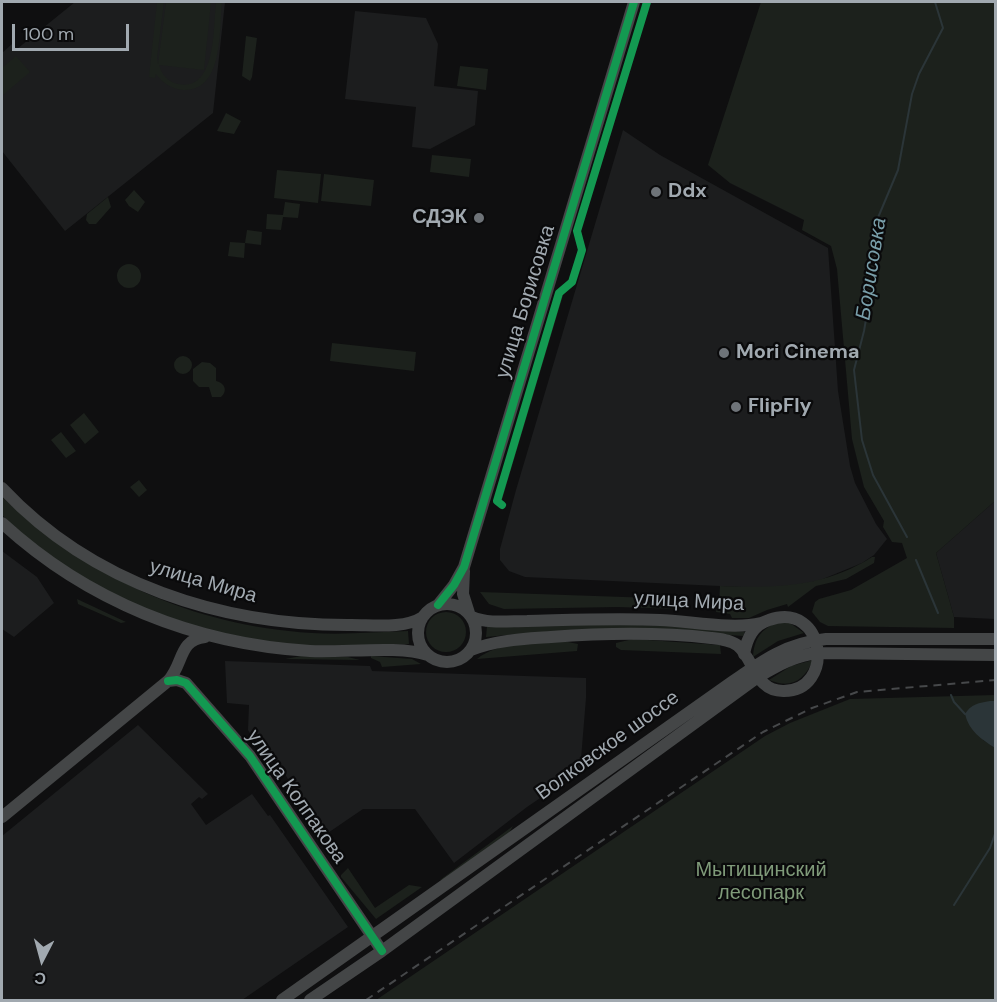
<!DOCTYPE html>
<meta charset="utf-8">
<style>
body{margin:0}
#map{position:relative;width:997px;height:1002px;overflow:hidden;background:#0f0f10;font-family:"DM Sans",sans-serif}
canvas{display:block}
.frame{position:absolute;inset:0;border:3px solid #a1a9b0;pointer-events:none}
.north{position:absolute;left:12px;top:930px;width:60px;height:60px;-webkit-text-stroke:4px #0a0a0b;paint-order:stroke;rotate:186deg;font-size:16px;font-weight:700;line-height:24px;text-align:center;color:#a1a9b0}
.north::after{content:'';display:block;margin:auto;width:21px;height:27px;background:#a1a9b0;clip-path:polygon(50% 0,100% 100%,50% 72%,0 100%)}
.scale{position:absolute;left:12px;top:24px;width:117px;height:27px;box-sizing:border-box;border:3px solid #a1a9b0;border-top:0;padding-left:8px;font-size:18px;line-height:21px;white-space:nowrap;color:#a1a9b0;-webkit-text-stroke:4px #0a0a0b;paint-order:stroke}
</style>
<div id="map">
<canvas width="997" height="1002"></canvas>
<div class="frame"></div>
<div class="north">С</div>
<div class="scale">100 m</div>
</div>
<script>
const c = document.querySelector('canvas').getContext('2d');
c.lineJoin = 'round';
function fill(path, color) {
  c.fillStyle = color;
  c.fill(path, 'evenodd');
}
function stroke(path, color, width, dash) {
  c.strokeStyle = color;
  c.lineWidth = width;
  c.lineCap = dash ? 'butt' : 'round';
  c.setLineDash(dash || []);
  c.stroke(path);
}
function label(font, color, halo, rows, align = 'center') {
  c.font = font + ' "DM Sans",sans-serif';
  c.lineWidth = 4.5;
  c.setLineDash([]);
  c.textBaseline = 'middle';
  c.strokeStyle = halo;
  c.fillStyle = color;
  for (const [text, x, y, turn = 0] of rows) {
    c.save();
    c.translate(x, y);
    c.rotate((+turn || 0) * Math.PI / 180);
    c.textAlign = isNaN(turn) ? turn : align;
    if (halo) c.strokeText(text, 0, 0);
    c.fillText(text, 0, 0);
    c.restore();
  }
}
fill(new Path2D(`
 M75,2h150l-12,111 -148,118 -63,-80v-98l10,-9 5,5z
 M355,11l71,7 12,26 -4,42 44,5 -3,34 -45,24 -18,-2 4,-40 -71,-8z
 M623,130l37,25 168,93 10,143 12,75 5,17 21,41 11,15 -13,16 -12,8 -44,18 -33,6 -22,1 -238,-11 -16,-6 -9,-11v-11l16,-59z
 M995,501v118l-41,-2 -18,-64z
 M2,551l35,26 17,26 -40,34 -12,-8z
 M225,661l145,5 2,5 214,7v20l-6,73 -53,36 -73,56 -39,-54h-52l-44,30 -22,-35 4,-3 -19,-32 -7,-1 -7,-6 -20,-32 1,-25 -22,-2z
 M138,725l70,69 -6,5 -3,-2 -8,7 15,21 46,-31 16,22 2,-1 78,112 -106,73h-240v-164z`), '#1c1d1e');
fill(new Path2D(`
 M157,2h7l-7,56 1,6 8,-62h45l-7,68 -45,-5c3,10 9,17 19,19 39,8 35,-58 38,-82h6c-3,27 2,90 -39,88 -12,-1 -20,-7 -27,-16l-1,4 -6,-1z
 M761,2h234v499l-59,52 18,64v11l-126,-2 -8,-4 -8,-10 3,-10 4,-3 32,-9 56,-32 -5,-15 -10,-1 -9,-15 1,-6 -20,-34 -12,-48 -15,-170 -6,-23 -29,-16 2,-10 -74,-37 -22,-18z
 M246,36l11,2 -5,39 -2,4 -8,-5z
 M16,56l14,16 -27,23 -1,-27z
 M460,66l28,3 -2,21 -29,-4z
 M226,113l15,8 -7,13 -17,-3z
 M432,155l39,4 -2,18 -39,-5z
 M277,170l44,4 -3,29 -44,-5z
 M324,174l50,6 -3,26 -50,-5z
 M134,190l11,12 -7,10 -9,-6 -4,-6z
 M108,197l3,10 -15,17h-7l-3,-4 1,-6z
 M285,202l15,2 -2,14 -15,-1 -2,13 -15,-1 1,-15 16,1z
 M247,230l15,2 -1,13 -16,-2 -1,15 -16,-2 2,-14 15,1z
 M117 276a12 12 0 1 1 24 0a12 12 0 1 1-24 0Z
 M564,292l-63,211 -2,-2 61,-206z
 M332,343l84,9 -2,19 -84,-10z
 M174 365a9 9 0 1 1 18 0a9 9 0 1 1-18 0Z
 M202,362l8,1 6,5v13c9,2 12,10 5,16h-9l-3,-10h-10l-6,-6v-12z
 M84,413l15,19 -14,12 -15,-19z
 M61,432l15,19 -10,7 -15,-18z
 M139,480l8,10 -8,7 -9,-10z
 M2,497c90,81 187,128 310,136 32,2 64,-1 96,-2l1,13c-29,1 -58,4 -86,3 -46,-3 -96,-9 -139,-23 -67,-23 -132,-59 -182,-109z
 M872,557h3l-1,6 -28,16 -30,7 -28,21 -1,-3 -20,6 -18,8h-17l-2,-4 -14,-2 1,-8h2l1,-18c56,2 103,2 152,-29z
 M480,592l201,7v10l-64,-2 -113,2 -15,-5z
 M77,599l49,23 -5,1 -43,-19z
 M426 632a20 20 0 1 1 40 0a20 20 0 1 1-40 0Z
 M776,623h14l14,10 -26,8 -25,16c1,-17 7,-27 23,-34z
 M601,624l75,2 69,6 -2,4c-85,-7 -171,-8 -257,1l1,-11z
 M633,639l87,6 1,9 -100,-4 -5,-3v-4z
 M563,641l15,3 -1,7 -100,8c22,-18 58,-16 86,-18z
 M301,656l47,1 12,3 -75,-1z
 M371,656l41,3 9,5 -39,3 -2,-5 -9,-4z
 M813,660c-9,21 -22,29 -44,20l22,-14z
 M995,695v6h-5l-7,39 12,8v252h-619l389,-264 25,-13 60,-24z
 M513,826l-4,7 -63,46 -6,1z
 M348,868l27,40 34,-23 13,2 -46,32 -35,-42v-2z`), '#1c211c');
fill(new Path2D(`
 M990,701h5v47c-14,-9 -26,-17 -30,-34 6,-10 14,-11 25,-13z`), '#2b3538');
stroke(new Path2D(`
 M907,537l-34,-62 -11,-35 -8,-70 10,-39 10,-58 3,-53 21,-50 14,-76 7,-20 24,-46 -8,-26
 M916,560l22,53
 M951,695l3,7 11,12
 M954,905l36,-57 6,-17`), '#2b3538', 2);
stroke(new Path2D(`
 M2,488c90,96 220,138 350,137 22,0 52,4 71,-8
 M2,523c85,78 192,121 308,128 33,2 89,-6 118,4
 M464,571l-1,23 6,19
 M418 633a29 29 0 1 1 58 0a29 29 0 1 1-58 0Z
 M438,605l16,-20 10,-18 170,-565
 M472,617c16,7 37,4 55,4 44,-1 88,-3 133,-1 29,1 74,10 101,3
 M471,650c25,-10 53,-11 80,-13 54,-4 107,-5 160,1 9,1 19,2 26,7 18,15 18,46 46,46 53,1 43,-91 -14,-71 -16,5 -22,18 -25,34
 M168,681l9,-1 9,3 64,73 132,195
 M2,817l166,-136c16,-17 10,-41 37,-44
 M282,1000l450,-318c31,-22 55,-39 94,-43h170
 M310,1000l72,-49 376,-274c19,-11 38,-22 60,-24l178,2`), '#444647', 12);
stroke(new Path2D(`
 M366,1000l397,-268 49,-24 45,-16 139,-12`), '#46484a', 2, [8, 6]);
stroke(new Path2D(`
 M502,505l-5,-4 62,-208 13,-11 10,-32 -5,-19 70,-229
 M438,605l16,-20 10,-18 170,-565
 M168,681l9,-1 9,3 64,73 132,195`), '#139951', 8);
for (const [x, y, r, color] of [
 [656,192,6,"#6e7378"],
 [479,218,6,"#6e7378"],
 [724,353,6,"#6e7378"],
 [736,407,6,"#6e7378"]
]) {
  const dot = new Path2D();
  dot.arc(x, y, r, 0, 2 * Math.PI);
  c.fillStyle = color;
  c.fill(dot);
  stroke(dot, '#0a0a0b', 2);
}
label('bold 20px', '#a1a9b0', '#0a0a0b', [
 ["Ddx",668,192],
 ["СДЭК",467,218,"right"],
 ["Mori Cinema",736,353],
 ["FlipFly",748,407]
], 'left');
label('20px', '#a1a9b0', '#0a0a0b', [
 ["улица Борисовка",526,302,-73],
 ["улица Мира",203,582,16],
 ["улица Мира",689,602,3],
 ["Волковское шоссе",608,746,-36],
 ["улица Колпакова",296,797,55]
]);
label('20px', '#7f9a79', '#0a0a0b', [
 ["Мытищинский",761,871],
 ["лесопарк",761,894]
]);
label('italic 21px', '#799faa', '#0a0a0b', [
 ["Борисовка",872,269,-81]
]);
</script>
